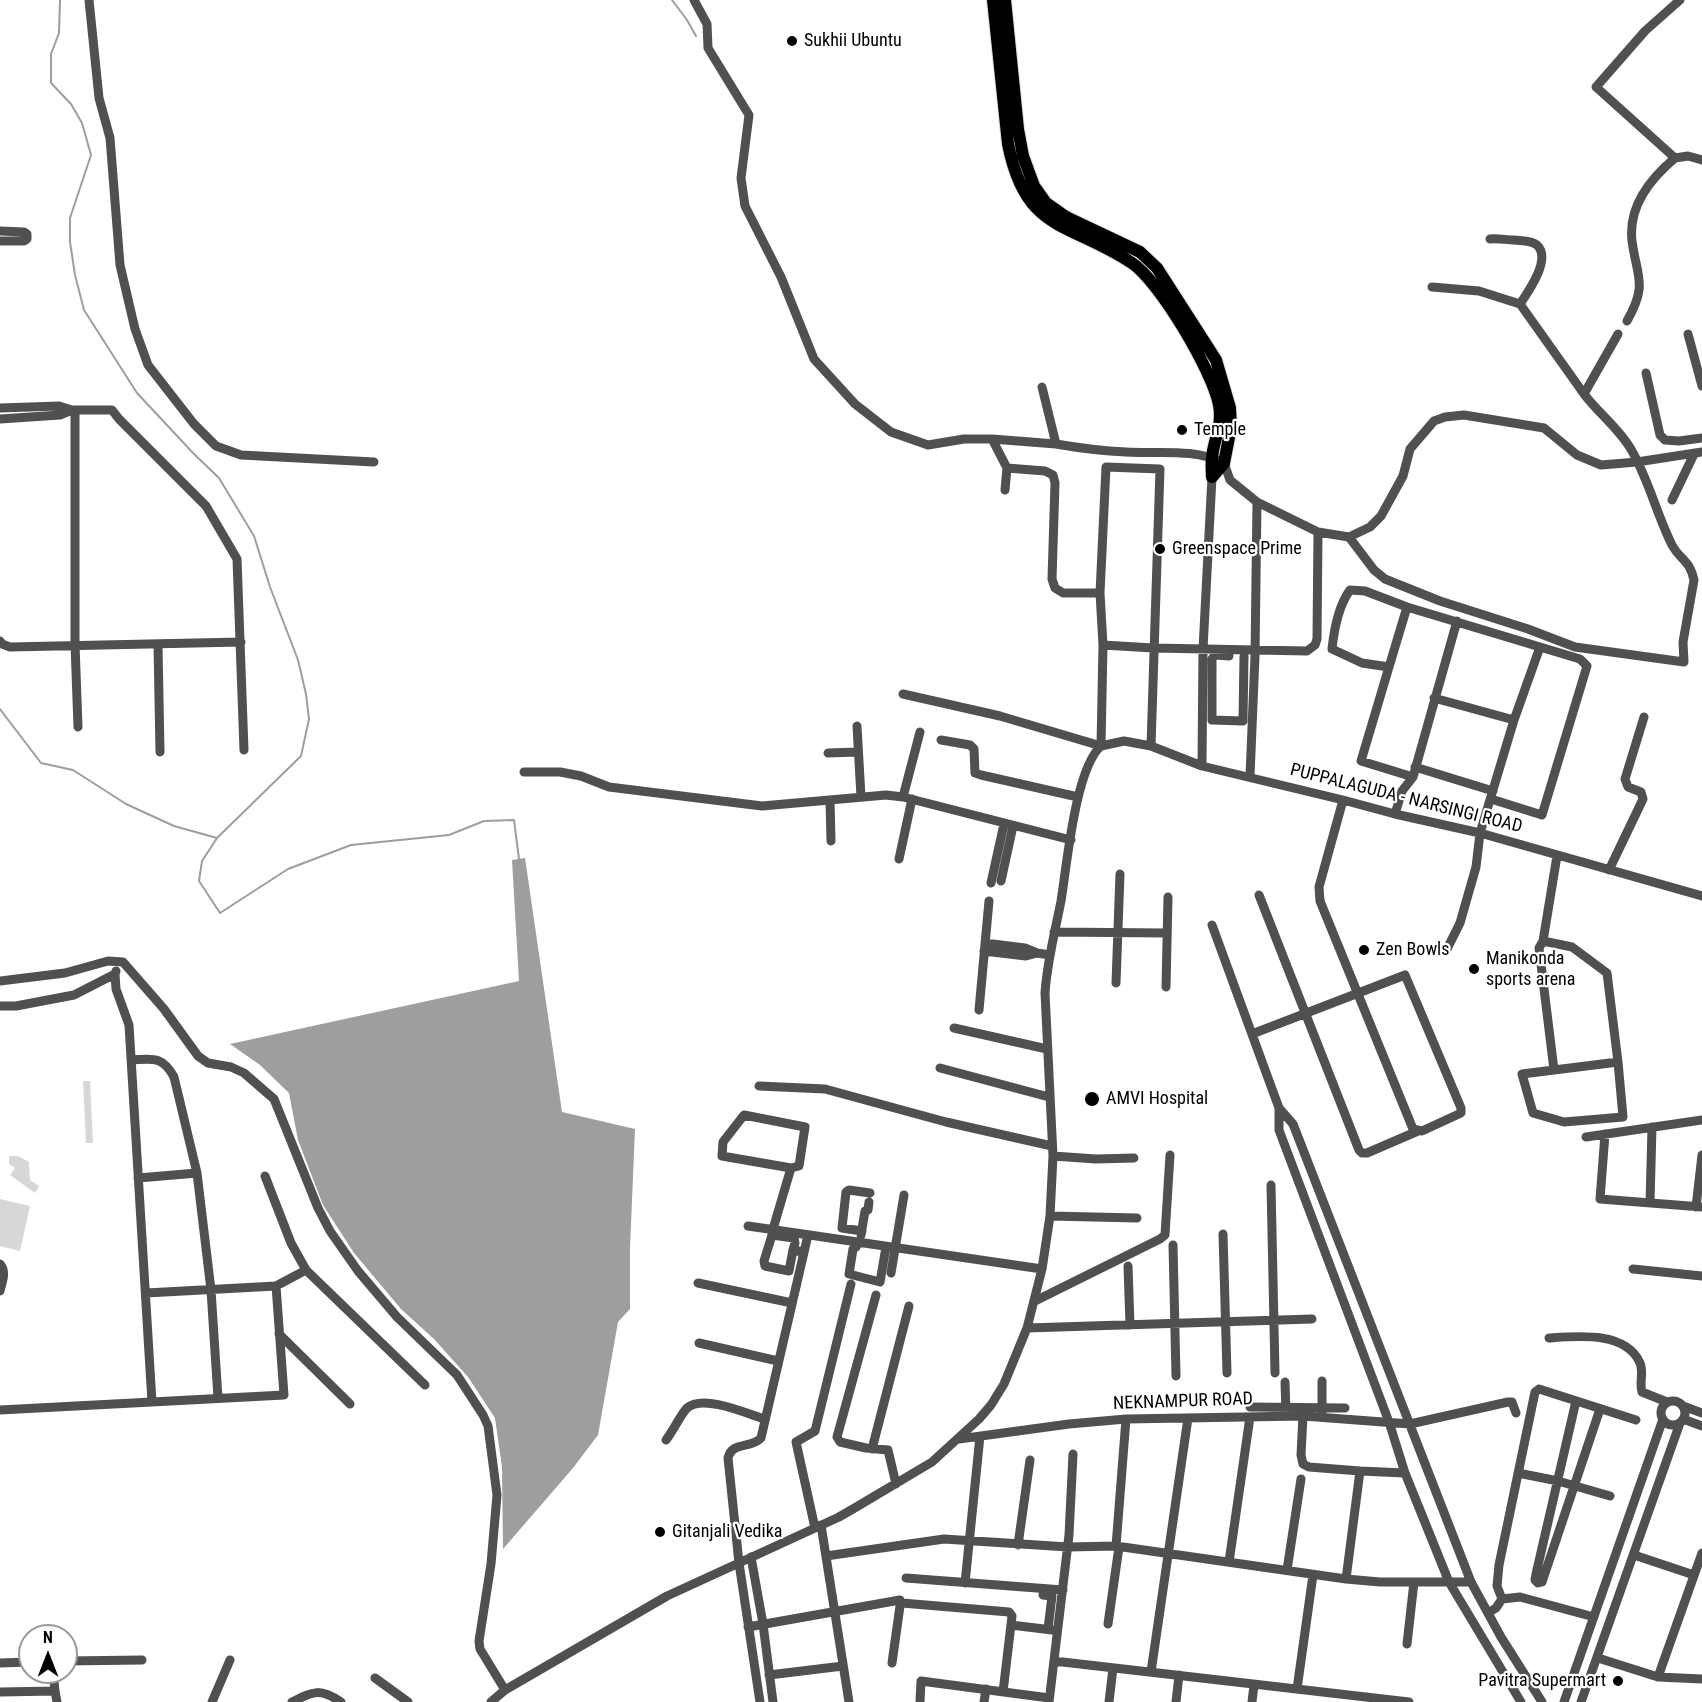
<!DOCTYPE html>
<style>
body{margin:0}
#map{position:relative;width:1702px;height:1702px;overflow:hidden;background:#fff;font-family:"Roboto Condensed",sans-serif}
canvas{display:block}
.north{position:absolute;left:18px;top:1624px;width:60px;height:60px;box-sizing:border-box;background:#fff;border:2px solid #999;border-radius:50%;rotate:0deg;font-size:16px;font-weight:700;line-height:24px;text-align:center;color:#000}
.north::after{content:'';display:block;margin:auto;width:21px;height:27px;background:#000;clip-path:polygon(50% 0,100% 100%,50% 72%,0 100%)}
</style>
<div id="map">
<canvas width="1702" height="1702"></canvas>
<div class="north">N</div>
</div>
<script>
const c = document.querySelector('canvas').getContext('2d');
c.lineJoin = 'round';
function fill(path, color) {
  c.fillStyle = color;
  c.fill(path, 'evenodd');
}
function stroke(path, color, width, dash) {
  c.strokeStyle = color;
  c.lineWidth = width;
  c.lineCap = dash ? 'butt' : 'round';
  c.setLineDash(dash || []);
  c.stroke(path);
}
function label(font, color, halo, rows, align = 'center') {
  c.font = font + ' "Roboto Condensed",sans-serif';
  c.lineWidth = 4.5;
  c.setLineDash([]);
  c.textBaseline = 'middle';
  c.strokeStyle = halo;
  c.fillStyle = color;
  for (const [text, x, y, turn = 0] of rows) {
    c.save();
    c.translate(x, y);
    c.rotate((+turn || 0) * Math.PI / 180);
    c.textAlign = isNaN(turn) ? turn : align;
    if (halo) c.strokeText(text, 0, 0);
    c.fillText(text, 0, 0);
    c.restore();
  }
}
fill(new Path2D(`
 M83,1081h7l3,62h-7z
 M9,1156h9l11,6 1,18 9,6 -4,7 -25,-18 5,-7 -6,-4z
 M0,1199l30,7 -10,45 -20,-5z`), '#d7d7d7');
fill(new Path2D(`
 M525,858l37,254 73,17 -5,119v61l-12,13 -20,113 -25,33 -70,81 -1,-82 -7,-49 -27,-41 -34,-38 -33,-30 -47,-56 -31,-48 -25,-65 -9,-47 -29,-28 -30,-21 289,-63 -7,-121z`), '#9e9e9e');
stroke(new Path2D(`
 M60,0l-1,33 -8,21v29l20,21 11,19 9,32 -21,63v24l5,33 9,35 53,83 56,60 26,25 35,58 16,51 28,73 8,34 3,25 -8,37 -84,82 -15,23 -3,20 21,32 68,-44 63,-24 98,-10 35,-14 30,-1 5,39
 M672,0l15,20 9,16
 M0,709l41,54 32,7 53,34 48,22 43,12`), '#9e9e9e', 2);
const major = new Path2D(`
 M993,0l15,144c18,90 61,77 124,119 28,19 81,109 87,142 4,23 -6,34 -7,54 -1,6 0,12 0,18
 M1005,0l13,129 5,27 11,30 12,17 20,14 74,35 17,16 59,92 14,48 1,19 -7,36 -12,14`);
stroke(major, '#dbdbdb', 14);
stroke(new Path2D(`
 M89,0l10,98 11,40 10,127 15,64 13,36 46,59 22,22 25,9 133,7
 M694,0l13,24 1,24 41,67 -8,63 4,28 36,71 33,82 41,45 36,28 37,13 36,-6h28l64,5
 M1675,158l13,-2 14,4
 M0,231l24,1 3,2v5l-3,2h-24
 M1490,239c9,-1 16,1 24,1 6,1 17,0 23,5 15,14 -9,47 -17,59
 M1432,287l47,4 41,13 64,90
 M1627,321c21,-37 10,-43 5,-80 -4,-35 19,-63 43,-83l-79,-71 49,-56 35,-31
 M1688,334l14,52
 M1646,373l14,62 5,5 14,1 23,-3
 M1042,387l14,57c23,4 47,7 70,8 34,2 67,-4 98,11l6,17 27,22 61,30 31,5 21,-10 11,-11 22,-40 7,-27 24,-28 11,-4 19,-2 80,13 33,27 24,10 36,-3 65,-10
 M0,408l59,-2 13,4h40l7,9 87,87 31,53 7,191
 M75,410v234l3,83
 M0,419l60,-4 12,-5
 M992,439l15,29 -2,22
 M1007,468l38,3 8,4 2,8 -3,96 3,9 8,5h37l3,52 50,3 154,3 8,-6 2,-6 1,-107
 M1672,500l22,-46
 M1349,537l25,33 11,9 55,22 88,28 47,18 109,15 -1,-20 11,-62c-4,-20 -14,-20 -22,-35 -15,-30 -23,-64 -40,-94 -12,-22 -33,-37 -48,-57l34,-60
 M1100,593l6,-126 54,2 -9,277
 M1407,607l-18,60 -27,-4 -30,-14c2,-19 7,-44 18,-59l15,1 42,16 173,52 7,7 -45,149 -51,-16
 M0,641l2,3 8,3 231,-5
 M158,645l2,107
 M1229,656l-14,-1 -3,4v61l31,1 1,-65
 M1389,667l-28,94 52,16
 M903,694l97,22 101,30 23,-5 27,5 51,20 141,34 52,14 85,19 222,63
 M1434,698l80,22
 M857,726l4,71
 M920,732l-17,65 168,43
 M941,740l29,5 4,4 1,24 6,2 97,22
 M828,753l30,-1
 M1202,766l1,-117 9,-172
 M1415,767l78,24
 M524,772h36l21,4 28,11 153,19 124,-11 17,2
 M1250,776l5,-120 2,-154
 M830,800l1,41
 M1395,814l7,-23 11,-14 44,-156
 M899,859l13,-60
 M1609,870l34,-71 -2,-7 -13,-5 -3,-8 19,-62
 M1001,881l12,-55
 M991,883l13,-59
 M1259,895l100,255 3,3h5l51,-22
 M1212,925l67,183 14,16 178,458 30,55 41,65
 M1054,932l112,1
 M1543,941l29,6 35,26 11,89
 M985,943l40,5 12,5 13,2
 M1447,949l13,-26 16,-56 4,-34 34,-113 26,-73
 M984,951l42,5 11,-3
 M115,974l1,15 13,36 23,377
 M0,981l65,-8 43,-12 15,1 41,47 34,47 10,7 23,4 13,6 30,26 44,109 12,23 28,40 39,46 60,58 26,40 5,11 9,69 -6,69 -12,77 1,8 25,41
 M1116,983l4,-109
 M1166,987l2,-90
 M0,1006h16l58,-11 41,-21 1,-3
 M979,1010l10,-109
 M954,1028l93,21
 M1252,1034l153,-59 56,133v5l-39,18 -9,-2 -93,-228 -1,-14 24,-87
 M131,1060c21,-1 31,-5 43,17l23,96 14,117 7,108
 M940,1068l109,29
 M1554,1070l64,-8 5,55 -59,5 -31,-9 -11,-39 32,-4 -15,-122 4,-7 14,-85
 M759,1086l66,3 121,33 106,24
 M1279,1108v22l110,292 16,51 44,109 72,120
 M1605,1134l-5,65 102,8
 M1586,1137l116,-17
 M1053,1156l43,3 38,-1
 M138,1178l59,-5
 M1271,1185l4,188
 M1650,1203l2,-76
 M1696,1207l6,-52
 M1050,1216l87,2
 M748,1226l294,43
 M773,1229l18,-61 8,-2 6,-39 -61,-12 -21,27 -1,14 69,12
 M862,1231l-20,-3 4,-36 3,-2 21,3
 M1223,1234l4,139
 M861,1235l4,-24 3,-1 1,-8
 M858,1242l-2,5 -3,2 -4,25 31,8 6,-35
 M1173,1245l3,131
 M793,1250l2,-7 -1,-5 -22,-3 -8,26 1,5 24,5 4,-21 11,2
 M0,1264c7,8 2,18 0,27
 M1128,1266l2,59
 M1633,1269l69,7
 M306,1270l119,115
 M891,1273l13,-78
 M698,1283l94,20
 M146,1293l130,-7 30,-16 -15,-27 -26,-67
 M876,1295l-39,142 3,5 26,6 22,2 8,34
 M1035,1301l125,-62 5,-4 5,-80
 M1027,1328l285,-9
 M279,1334l71,70
 M1549,1338c29,-2 77,-7 91,25 4,9 -1,20 2,29l25,10
 M699,1343l79,18
 M1285,1382l1,31
 M1576,1401l-40,173 -1,6 3,3 4,-1 58,-173
 M1661 1413a12 12 0 1 1 24 0a12 12 0 1 1-24 0Z
 M1683,1406l19,7
 M1250,1407l95,1
 M0,1410l284,-15 -8,-109
 M1322,1412v-31
 M1303,1416l-2,39 2,9 6,3 51,4
 M1683,1419l19,7
 M959,1439l110,-15 57,-5 177,-3 107,8 98,-22h4l4,11
 M666,1440c7,-9 15,-26 21,-32 16,-14 59,5 77,11
 M872,1449l37,-143
 M1518,1473l40,8 52,15
 M821,1525l28,177
 M815,1528l-19,-86 19,-11 36,-147
 M1018,1545l12,-85
 M1116,1546l10,-127
 M1634,1555l60,20
 M826,1556l118,-17 124,8 48,-1 230,33 34,3h91
 M751,1557l12,67 10,78
 M1229,1562l21,-145
 M1287,1570l14,-91
 M906,1578l157,12
 M1346,1579l14,-108 45,2
 M965,1583l15,-147
 M1044,1589l-1,6 9,1 -4,33
 M1502,1599l18,-2 74,20
 M1488,1613l8,-5 6,-9 -5,-13 2,-21 36,-173 4,-3 97,31
 M1108,1624l11,-77
 M1011,1625l41,5
 M748,1627l152,-27
 M1407,1644l7,-62
 M1598,1658l60,19 44,2
 M66,1661l76,-1
 M1054,1661l355,41
 M0,1663l30,-1
 M892,1663l8,-57 2,-3 107,9 3,4 -9,76
 M53,1672l2,19
 M1151,1672l37,-254
 M769,1675l74,-9
 M1658,1677l44,-124
 M375,1678l33,24
 M1297,1689l16,-114
 M0,1692l55,-1 2,11
 M212,1702l18,-42
 M292,1702c22,-11 28,-14 49,0
 M491,1702l14,-12 162,-94 172,-79 19,-11 74,-44 47,-43 12,-14 13,-21 23,-56 15,-59 8,-53 3,-60 -8,-163c2,-31 10,-61 16,-92 6,-36 14,-132 40,-155l2,-101
 M760,1702l-21,-139 -11,-105c4,-17 23,-9 33,-20l47,-203
 M920,1702l1,-21 128,17
 M984,1702l2,-13
 M1049,1702l20,-167 4,-81
 M1109,1702l4,-34
 M1176,1702l3,-27
 M1252,1702l2,-17
 M1564,1702l99,-283
 M1581,1702l99,-279`), '#505050', 9);
stroke(major, '#000', 12);
for (const [x, y, r, color] of [
 [792,41,6,"#000"],
 [1182,430,6,"#000"],
 [1160,549,6,"#000"],
 [1364,950,6,"#000"],
 [1474,969,6,"#000"],
 [1092,1099,8,"#000"],
 [660,1532,6,"#000"],
 [1618,1681,6,"#000"]
]) {
  const dot = new Path2D();
  dot.arc(x, y, r, 0, 2 * Math.PI);
  c.fillStyle = color;
  c.fill(dot);
  stroke(dot, '#fff', 2);
}
label('18px', '#000', '#fff', [
 ["Sukhii Ubuntu",804,41],
 ["Temple",1194,430],
 ["Greenspace Prime",1172,549],
 ["Zen Bowls",1376,950],
 ["Manikonda",1486,959],
 ["sports arena",1486,980],
 ["AMVI Hospital",1106,1099],
 ["Gitanjali Vedika",672,1532],
 ["Pavitra Supermart",1606,1681,"right"]
], 'left');
label('18px', '#000', '#fff', [
 ["PUPPALAGUDA - NARSINGI ROAD",1406,799,14],
 ["NEKNAMPUR ROAD",1183,1402,-2]
]);
</script>
